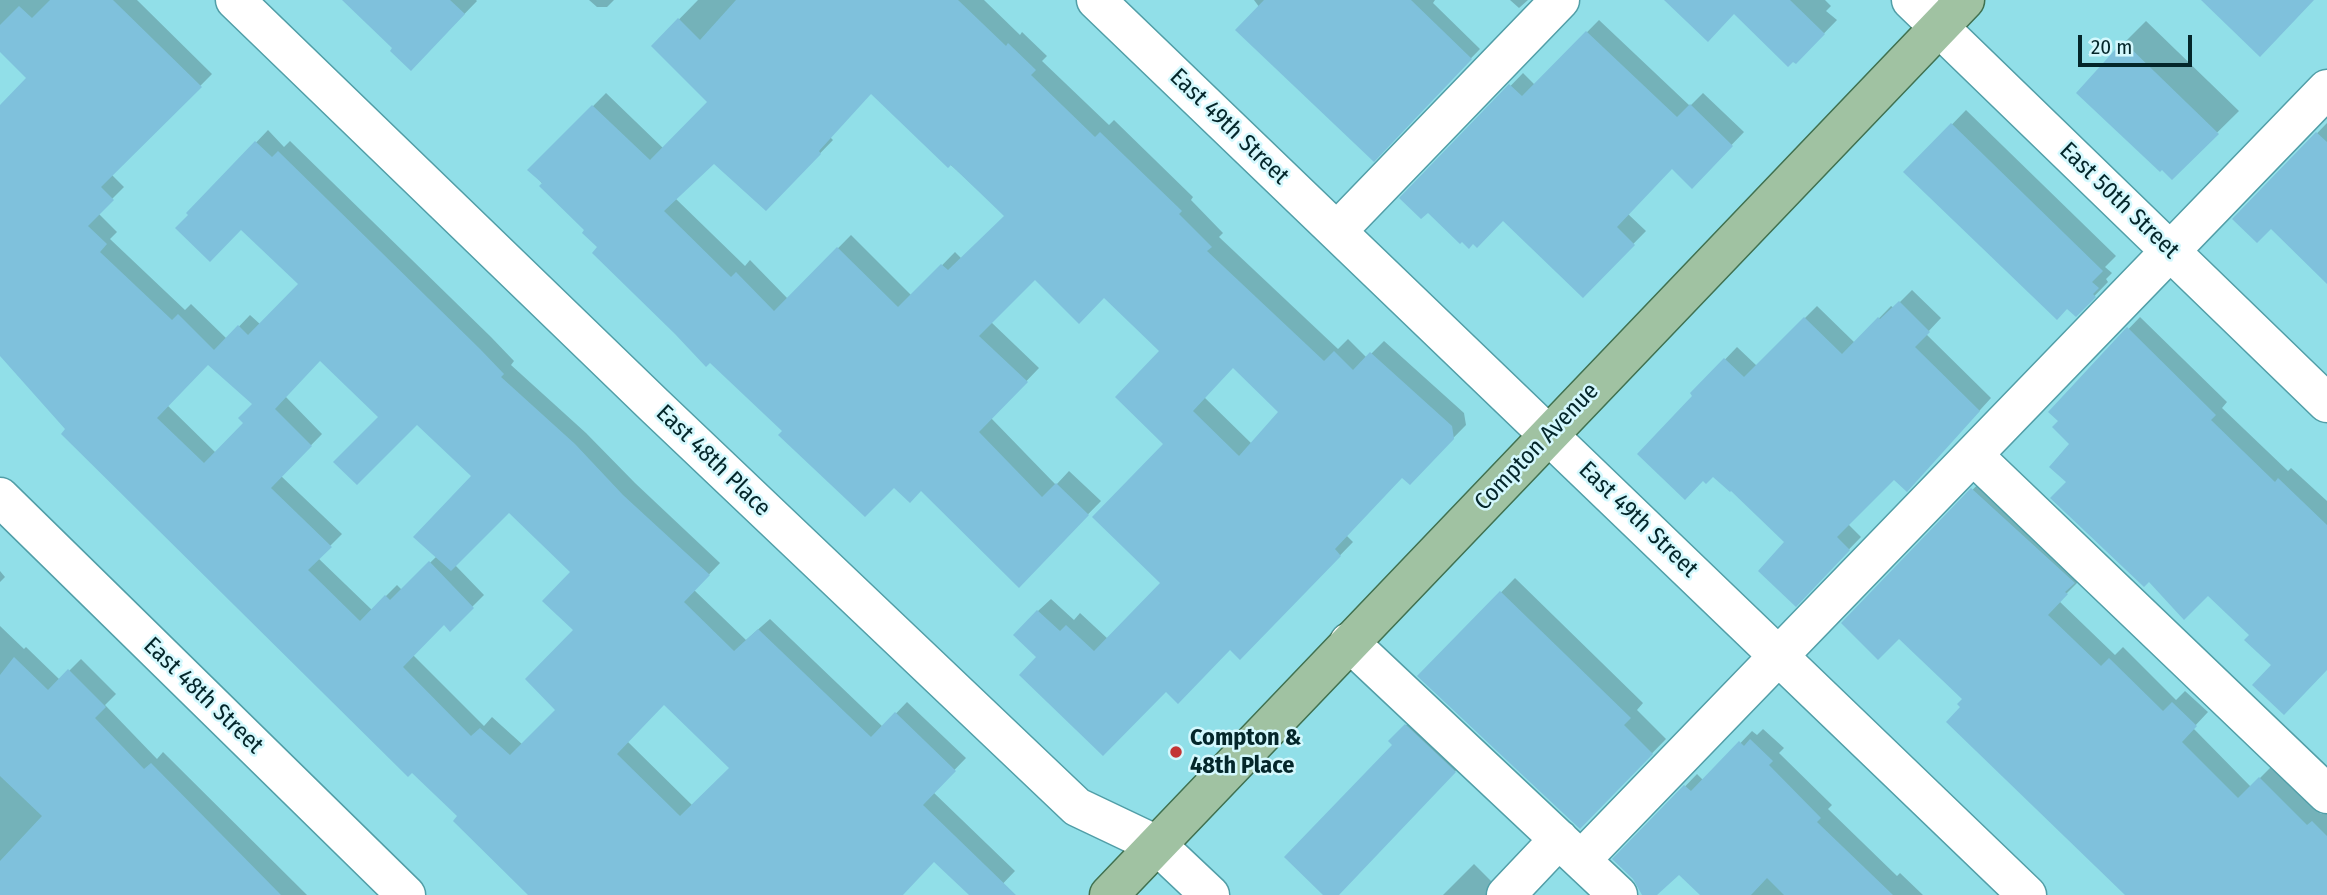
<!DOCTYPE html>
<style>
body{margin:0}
#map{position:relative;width:2327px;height:895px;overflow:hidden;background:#91dfe8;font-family:"Fira Sans Condensed",sans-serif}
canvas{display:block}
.scale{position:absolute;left:2078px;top:35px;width:114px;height:32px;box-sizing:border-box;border:4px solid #04262a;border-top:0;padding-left:9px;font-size:21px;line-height:24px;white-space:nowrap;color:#04262a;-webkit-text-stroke:5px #d4f8fd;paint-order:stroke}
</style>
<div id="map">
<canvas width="2327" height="895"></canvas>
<div class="scale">20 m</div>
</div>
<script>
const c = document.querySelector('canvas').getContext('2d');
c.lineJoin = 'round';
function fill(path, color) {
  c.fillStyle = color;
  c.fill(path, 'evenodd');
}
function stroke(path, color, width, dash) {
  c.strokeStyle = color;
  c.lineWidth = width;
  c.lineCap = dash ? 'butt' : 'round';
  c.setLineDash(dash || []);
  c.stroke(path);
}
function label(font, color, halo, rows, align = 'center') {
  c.font = font + ' "Fira Sans Condensed",sans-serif';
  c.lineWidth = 5;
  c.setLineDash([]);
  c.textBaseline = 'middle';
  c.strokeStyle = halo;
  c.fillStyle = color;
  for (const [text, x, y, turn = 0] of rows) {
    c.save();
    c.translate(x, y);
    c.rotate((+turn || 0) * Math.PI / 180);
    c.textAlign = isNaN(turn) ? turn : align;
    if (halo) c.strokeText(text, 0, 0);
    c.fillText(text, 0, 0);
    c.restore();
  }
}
fill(new Path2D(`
 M0,0h137l75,74 -100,101 12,12 -26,26 19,19 -7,7 75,71 6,-6 36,35 23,-24 11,10 39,-41 -59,-57 -52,-14 79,-83 16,17 6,-6 201,196 23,24 -3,4 75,68 49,50 85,80 -26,27 52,50 24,-21 113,108 24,-25 59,56 -33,34 82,79 -23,24h-21l-36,-35 -33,34 1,1h-372l-71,-79 -393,-387 -67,-76v-245l29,-30 -29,-28zM321,359l60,58 36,5 56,54 -36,80 -35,34 -5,-5 -25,25 -54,-52 24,-24 -61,-58 41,-42 -37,-38zM208,363l47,41 -10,19 -29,30 -49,-48zM509,510l63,62 4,58 -18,80 -35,35 -31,-28 -8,9 -71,-71 31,-32 6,6 34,-34 -29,-30zM664,703l67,65 -38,38 -66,-65z
 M343,0h133l1,1 -66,68 -16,-21z
 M589,0h25l-7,7h-10z
 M698,0h286l36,35 2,-3 25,24 -5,5 67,64 5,-5 79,77 -2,3 32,33 -4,4 119,112 10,-10 19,19 17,-17 80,72 2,12 -56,57 -7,-6 -57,59 7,7 -113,116 -10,-10 -64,42 -127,-33 -1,-46 13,-12 23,21 6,-7 28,26 54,-56 4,-139 -5,-93 -57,-55 -69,-18 -44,44 48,46 -48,50 65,67 13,-14 32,30 -82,84 -98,-96 -27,-4 -110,-54 -184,-184 -70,-77 76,-77 58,56 46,-47 -57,-56zM872,92l134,124 -44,43 -7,-7 -43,44 -61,-61 -63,64 -38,-39 -5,6 -70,-68 39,-36 52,47 67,-69 -3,-3zM1233,366l48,46 -29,32 -48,-47z
 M1254,0h181l-2,3 47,46 -107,110z
 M1510,0h18l-9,8z
 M1667,0h158l6,6 -5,5 11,9 -41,42 -62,-50z
 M1599,20l91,86 13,-13 41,39 -52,54 -20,-19 -44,47 18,17 -63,64 -80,-76 -75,-8 -26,-13 121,-125 12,12z
 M2146,21l93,90 -67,66 -10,-9 -38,-125z
 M1966,110l150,146 -11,11 7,6 -6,6 2,3 -32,33 -170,-143z
 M2327,123v158l-56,-54 -37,-8z
 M1912,290l29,28 -15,16 65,64 -72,79 -25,1 -46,46 13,13 -65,67 -9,-62 -94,-149 44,-46 20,19 60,-60 38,37 36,-37 3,2z
 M2140,317l87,85 -5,6 66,63 3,-3 36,33v167l-53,-3 -23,-30 -43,-41 -140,-112 4,-38 -12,-23 -10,-10z
 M1985,477l94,104 -20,20 56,54 8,-8 53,53 9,-9 23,21 -15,16 58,59 21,-21 49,48 6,-5v86h-190l-174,-188 1,-8 -65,-63 -56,-13z
 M0,571l5,6 -5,5z
 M1515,578l128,125 -6,7 29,29 -86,88 -160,-151z
 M0,626l24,23 2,-2 34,33 21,-21 35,35 -11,11 52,54 6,-7 144,143h-307z
 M1415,716l49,46 -128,133h-10l69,-150 -4,-4z
 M1763,729l21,19 -5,5 53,52 -4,4 69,67 3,-3 23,22h-221l-23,-23 -25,23h-9l-11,-17 -19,-19 82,-85 7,7 48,-50 5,4z
 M1474,864l19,19 2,12h-52z`), '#0003');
fill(new Path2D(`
 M50,0h63l89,87 -101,100 13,13 -26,26 19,18 -7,8 72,68 6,-6 36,36 24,-25 10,10 50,-51 -57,-54 -31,32 -35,-34 13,-13 -2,-2 69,-72 17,16 6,-6 202,198 24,25 -3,3 74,67 48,51 87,80 -26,27 50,49 24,-22 113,108 24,-25 61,59 -33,34 93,90h-47l-35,-33 -31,33h-375l-75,-74 4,-5 -45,-43 -4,4 -347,-343 4,-5 -65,-73v-251l26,-27 -26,-26v-27l19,-19 13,12zM320,361l58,56 -45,45 24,23 60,-60 54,51 -58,61 38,34 58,-58 61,59 -28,29 31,29 -48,49 30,31 -45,45 -30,-27 -9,8 -68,-69 41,-42 6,7 24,-24 -45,-47 -39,39 -5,-5 -25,26 -52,-51 24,-23 -61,-59 41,-42 -37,-37zM208,365l44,39 -14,14 5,5 -39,40 -47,-45zM664,705l65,63 -49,48 -63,-62z
 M342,0h108l15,14 -54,57 -21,-20 2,-3z
 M736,0h222l48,46 2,-3 28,27 -5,5 64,62 5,-5 82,79 -3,3 33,33 -5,4 117,110 10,-10 19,19 17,-18 82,74 2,13 -44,46 -8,-7 -67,71 6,7 -101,104 -10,-10 -52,54 -12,-12 -63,64 -84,-81 17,-18 -23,-22 24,-25 23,21 6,-6 28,26 66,-68 -68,-66 71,-73 -48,-47 44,-46 -55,-53 -25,26 -44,-44 -56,56 49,46 -49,50 63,65 14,-14 33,32 -70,73 -98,-97 -11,12 -16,-15 -29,29 -87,-82 4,-4 -72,-68 -4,4 -31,-33 -83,-81 5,-6 -15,-14 2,-3 -45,-44 3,-3 -15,-13 65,-65 58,55 57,-58 -56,-56 27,-28 22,22zM871,94l77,74 3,-3 53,51 -56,54 -7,-6 -43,43 -61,-60 -63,64 -38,-39 -5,5 -67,-66 50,-47 52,47 55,-57 -2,-3zM1233,368l45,44 -39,44 -46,-45z
 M1264,0h147l61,59 -98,103 -139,-132z
 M1664,0h126l35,34 -29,30 -3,-2 -5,5 -54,-53 -26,28z
 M2201,0h113l-54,57z
 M1586,31l91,86 13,-13 43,42 -41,43 -20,-20 -55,58 18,18 -52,53 -80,-77 -26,27 -4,-4 -4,5 -7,-7 -2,2 -32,-31 -7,6 -22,-21 110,-114 13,12z
 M2123,41l96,93 -47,46 -10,-10 -2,2 -84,-79z
 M1951,123l152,148 -11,11 7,6 -6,6 3,3 -20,20 -9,-8 -10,11 -154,-148z
 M2316,132l11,10v142l-56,-55 -14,14 -25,-24z
 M1899,301l31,31 -15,15 65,64 -73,81 -13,-12 -57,57 13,13 -54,57 -38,-36 26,-29 -53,-51 -1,1 -17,-15 -7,7 -3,-3 -18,19 -48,-46 55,-58 -2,-3 34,-35 20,19 60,-60 38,37 36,-37 2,2z
 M2127,327l89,88 -5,5 64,62 3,-4 49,47v145l-43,45 -32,-30 19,-20 -27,-25 5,-5 -41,-39 -24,24 -35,-38 -5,5 -94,-89 16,-16 -17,-15 20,-23 -17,-17 6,-6 -10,-9z
 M1971,488l104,95 -10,9 3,2 -20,21 53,51 8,-8 54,53 9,-9 25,24 -15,16 56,56 21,-21 48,48 5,-4 15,15v59h-202l-179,-173 14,-15 -3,-3 5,-5 -63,-60 -21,21 -37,-37z
 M1500,591l131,127 -7,7 29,29 -73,75 -163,-153z
 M14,657l34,33 20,-21 38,38 -11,11 49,51 7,-6 130,132h-281v-34l42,-45 -42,-40v-101z
 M1405,724l51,48 -117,123h-16l-39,-38 108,-112 -4,-4z
 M1750,739l23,22 -4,4 52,53 -4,4 76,73h-109l-17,-17 -16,17h-51l-21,-20 -22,20h-15l-9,-16 -21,-20 72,-74 7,6 48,-50 5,5z`), '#7fc1dc');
const minor = new Path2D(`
 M235,0l419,405 423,402 80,38 53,50
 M1096,0l931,895
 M1911,0l416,403
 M1337,231l223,-231
 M1973,455l354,339
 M0,497l406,398
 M1349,642l269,253
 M1581,860l746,-771
 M1506,895l53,-56`);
const major = new Path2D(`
 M1109,895l856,-895`);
stroke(minor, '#519ea7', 41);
stroke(major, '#407150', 41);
stroke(minor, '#fff', 38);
stroke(major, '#a0c2a2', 38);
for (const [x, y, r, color] of [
 [1176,752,7,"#c33535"]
]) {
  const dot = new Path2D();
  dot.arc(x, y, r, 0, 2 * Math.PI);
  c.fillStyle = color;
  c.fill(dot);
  stroke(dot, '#d4f8fd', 2.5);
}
label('24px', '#04262a', '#d4f8fd', [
 ["East 49th Street",1229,127,44],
 ["East 50th Street",2119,201,44],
 ["Compton Avenue",1537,447,-46],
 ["East 48th Place",713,461,44],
 ["East 49th Street",1638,520,44],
 ["East 48th Street",203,696,44]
]);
label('bold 24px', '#04262a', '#d4f8fd', [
 ["Compton &",1190,738],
 ["48th Place",1190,766]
], 'left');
</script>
